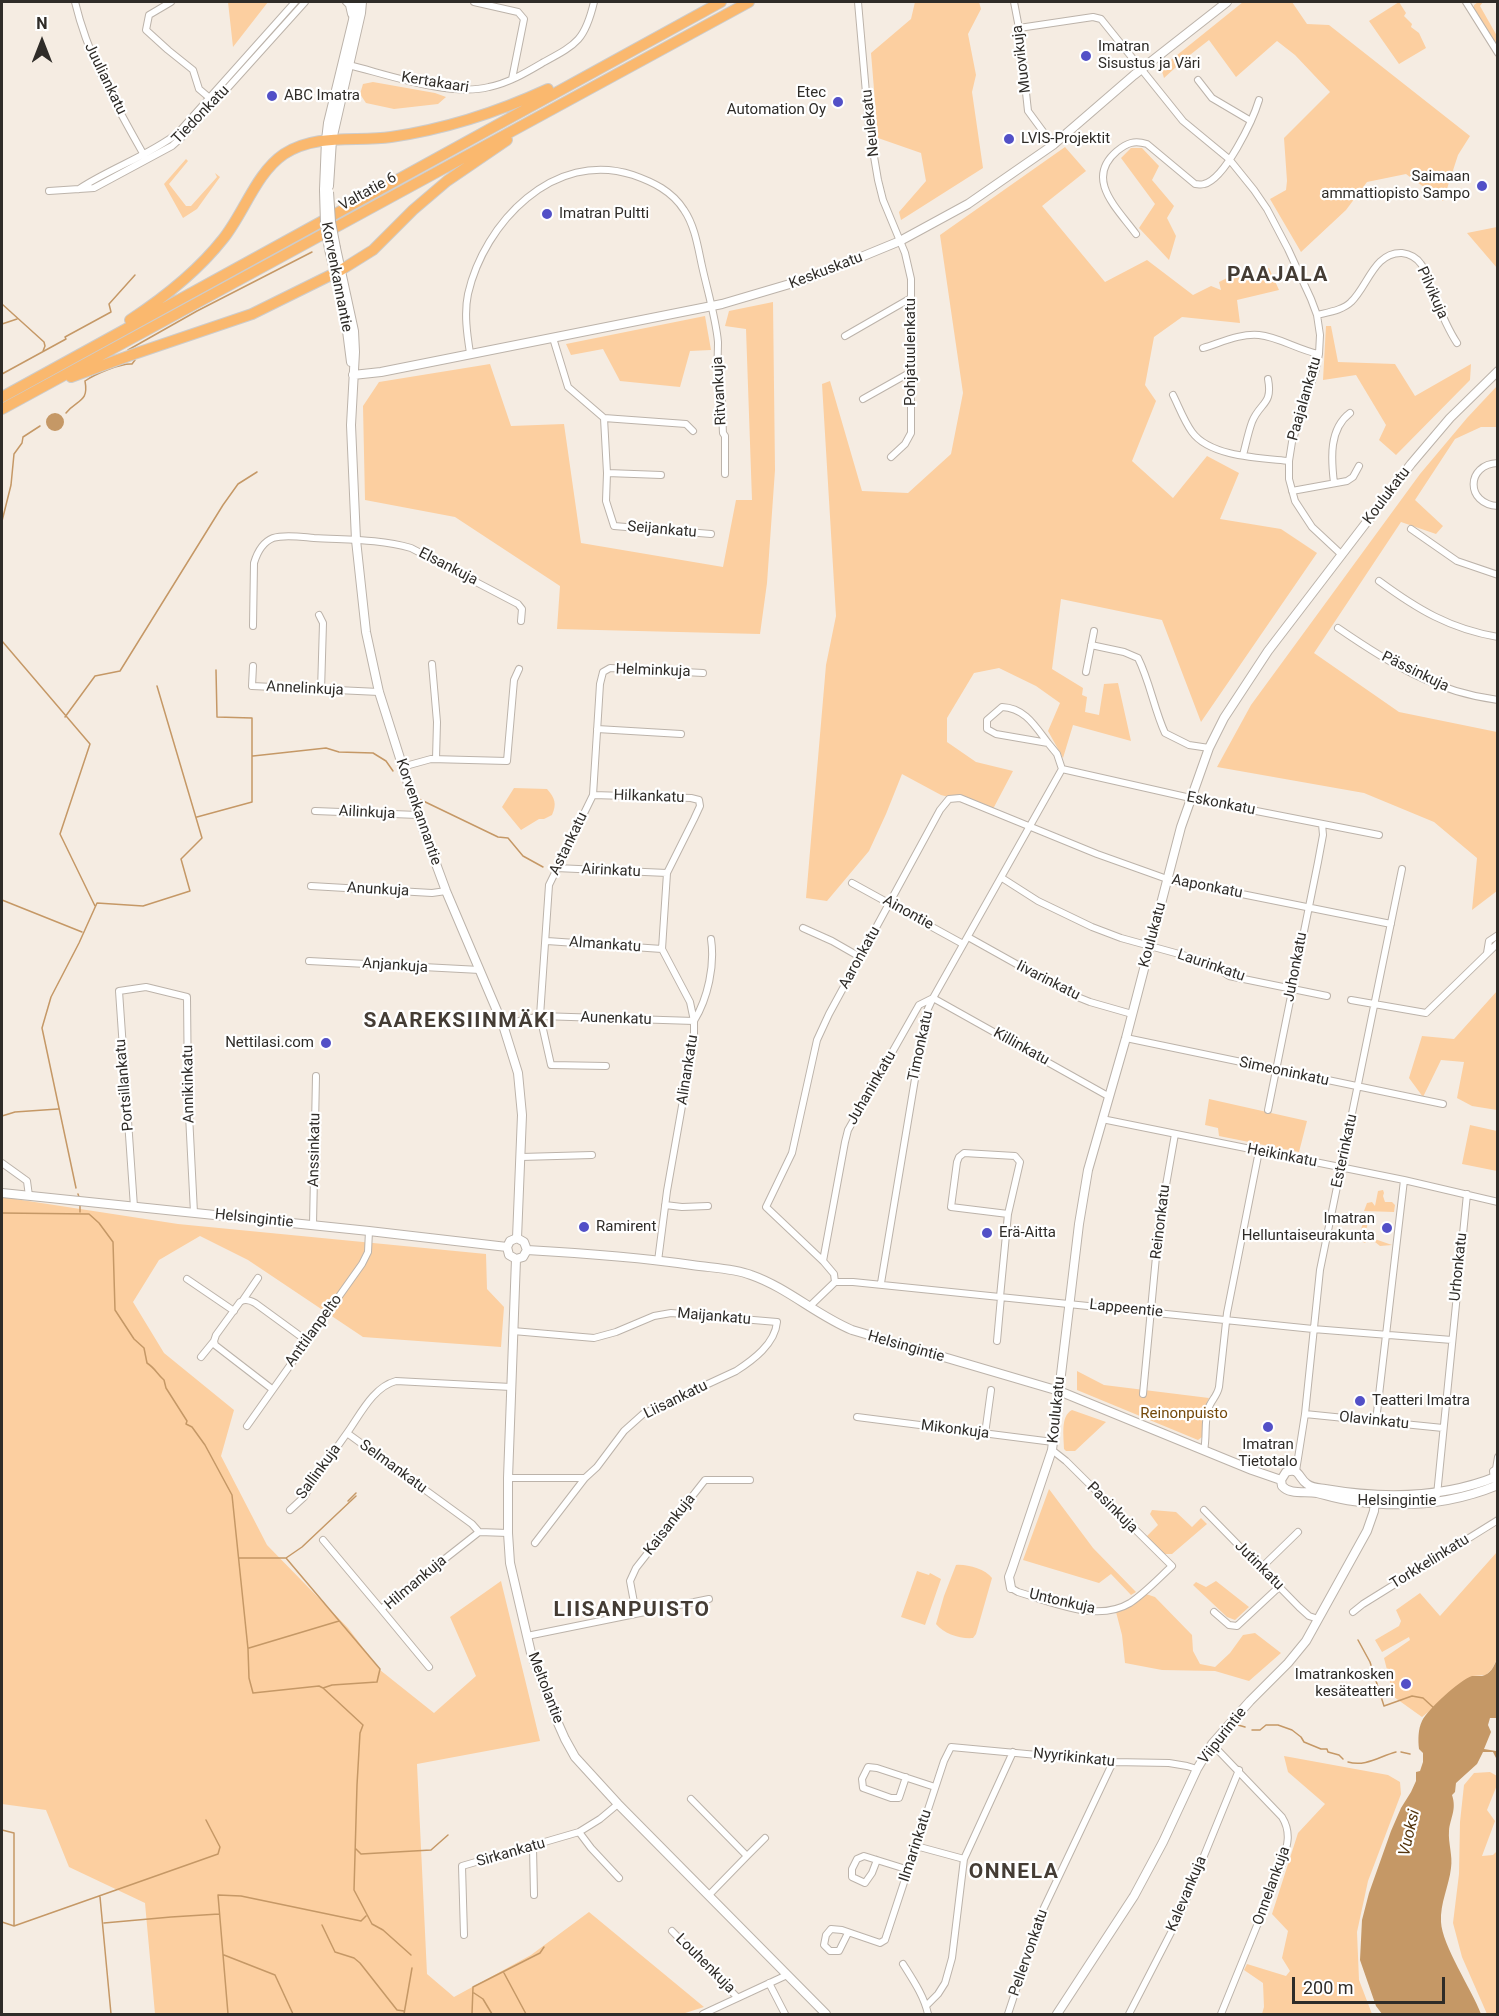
<!DOCTYPE html>
<meta charset="utf-8">
<style>
body{margin:0}
#map{position:relative;width:1499px;height:2016px;overflow:hidden;background:#f5ece2;font-family:Roboto,sans-serif}
canvas{display:block}
.frame{position:absolute;inset:0;border:3px solid #2f2c28;pointer-events:none}
.north{position:absolute;left:12px;top:12px;width:60px;height:60px;-webkit-text-stroke:4px #fff;paint-order:stroke;rotate:0deg;font-size:16px;font-weight:700;line-height:24px;text-align:center;color:#2f2c28}
.north::after{content:'';display:block;margin:auto;width:21px;height:27px;background:#2f2c28;clip-path:polygon(50% 0,100% 100%,50% 72%,0 100%)}
.scale{position:absolute;left:1292px;top:1977px;width:153px;height:27px;box-sizing:border-box;border:3px solid #2f2c28;border-top:0;padding-left:8px;font-size:18px;line-height:21px;white-space:nowrap;color:#2f2c28;-webkit-text-stroke:4px #fff;paint-order:stroke}
</style>
<div id="map">
<canvas width="1499" height="2016"></canvas>
<div class="frame"></div>
<div class="north">N</div>
<div class="scale">200 m</div>
</div>
<script>
const c = document.querySelector('canvas').getContext('2d');
c.lineJoin = 'round';
function fill(path, color) {
  c.fillStyle = color;
  c.fill(path, 'evenodd');
}
function stroke(path, color, width, dash) {
  c.strokeStyle = color;
  c.lineWidth = width;
  c.lineCap = dash ? 'butt' : 'round';
  c.setLineDash(dash || []);
  c.stroke(path);
}
function label(font, color, halo, rows, align = 'center') {
  c.font = font + ' Roboto,sans-serif';
  c.lineWidth = 4.5;
  c.setLineDash([]);
  c.textBaseline = 'middle';
  c.strokeStyle = halo;
  c.fillStyle = color;
  for (const [text, x, y, turn = 0] of rows) {
    c.save();
    c.translate(x, y);
    c.rotate((+turn || 0) * Math.PI / 180);
    c.textAlign = isNaN(turn) ? turn : align;
    if (halo) c.strokeText(text, 0, 0);
    c.fillText(text, 0, 0);
    c.restore();
  }
}
fill(new Path2D(`
 M228,2h40l-35,45z
 M915,2h64l2,7 -13,25 8,41 -4,17 11,76 -82,52 -2,-8 27,-31 -5,-28 -43,-15 -7,-85 40,-34z
 M1243,2h49l15,22 22,1 141,111 -12,19 -15,46 -37,-27 -39,8 -21,28 -45,42 -31,-53 16,-9 1,-9 -3,-43 46,-46 -35,-37 -18,-14 -41,36 -27,-37 -23,18 -22,20 -3,-10z
 M1399,2l7,11 -2,3 8,8 -1,3 8,6 7,15 -27,16 -30,-43z
 M1478,2h5l-3,4 17,30v11l-23,-38v-4z
 M373,82l62,11 11,4 -8,7 -44,5 -28,-6 -6,-9 3,-10z
 M1065,147l21,24 -44,35 63,76 42,-22 46,35 18,-9 10,4 -2,-8 8,-4 11,-10 9,4 4,6 18,-10 10,22 -42,10 3,23 -58,-6 -28,20 -9,48 11,16 -24,60 41,37 34,-42 32,17 -19,46 61,10 36,24 -116,169 -39,-102 -101,-21 -9,70 31,19 -1,7 5,2 -2,15 14,3 5,-31 14,-1 13,58 -58,-16 -10,33 -15,-27 12,-28 -24,-17 -37,-18 -25,5 -27,45v24l29,20 37,9 -20,38 -52,-14 -39,-21 -16,40 -17,37 -42,50 -21,-3 20,-233 10,-49 -14,-232 8,-3 32,110 46,2 43,-39 12,-61 -23,-158z
 M1131,148h11l17,18 -7,14 22,26 -7,12 9,18 -7,24 -30,-32 16,-24 -34,-46z
 M186,159l2,2 -19,23 17,22h5l26,-29 -2,-4 5,4 -23,32 -14,9 -19,-34z
 M1497,227h1l-1,41 -30,-35z
 M773,302l2,168 -8,113 -7,51 -203,-5 3,-43 -105,-69 -90,-17 -2,-94 16,-24 111,-18 21,62 53,-2 17,119 142,24 13,-67h16l-6,-171 -21,-3 4,-15z
 M705,316l6,34 -21,1 -10,36 -60,-6 -17,-32 -32,6 -5,-11z
 M1326,326h5l7,36 57,2 20,32 56,-32 -1,16 -74,75 -17,-15 7,-15 -30,-50 -33,5z
 M1497,386v41h-16l-26,12 -40,61 28,26 -7,8 -35,-12 -87,131 85,59 98,20v159l-25,19 5,-52 -43,-36 -70,-29 -147,-26 34,-62 169,-231 47,-56z
 M514,788l33,1c8,9 10,15 5,26l-8,4h-5l-18,11 -19,-23z
 M1497,991v119l-25,-4 -15,-8 7,-36 -23,-2 -18,37 -14,-19 13,-42 32,3z
 M1209,1099l98,22 -8,31 -80,-16 -1,-8 -13,-3z
 M1470,1125l27,6v40l-35,-7z
 M1383,1190l1,3 -1,3 2,6h7l3,3 -1,7 -30,-1 3,-8 5,-1 3,4 3,-15z
 M2,1197l176,27 308,30 1,35 17,18 -3,40 -138,-10 -115,-77 -48,-24 -41,24 -26,42 31,51 70,57 -13,46 46,89 81,83 32,42 54,43 42,-37 -26,-59 51,-36 39,160 -123,23 10,210 27,23 77,-42 58,-43 115,95 -22,7h-527l-10,-111 -76,-36 -23,-57 -44,-6z
 M1364,1216l5,3 -5,19 5,-1 23,8 -12,1 -5,-4 -7,-1 -3,2 -4,-2 2,-3 -3,-3z
 M1077,1371l27,14 105,13 -6,13 -1,26 -4,3 -121,-50z
 M1072,1410l34,12 -31,29h-9l-2,-2c0,-12 -4,-33 8,-39z
 M1049,1489l44,59 43,44 -5,3 -20,-21 -12,9 -76,-23z
 M1152,1510l24,2 16,15 9,-9 6,6 -35,30h-8l-18,-17 12,-12 -8,-11z
 M1497,1552v107l-5,10 -6,6 -13,1 -51,41 -28,-20 -10,-39 26,-18 -1,-3 -27,15 -7,-12 24,-14 2,-5 -5,-11 24,-17 20,23z
 M956,1565c11,-1 29,4 36,13l-16,56 -3,4c-13,1 -29,-4 -37,-14l8,-28z
 M917,1571l12,4 1,-2 11,6 -16,46 -24,-8z
 M1216,1581l33,26 -14,13 -8,-3 -34,-32 3,-3 10,5z
 M1146,1594l9,3 37,38 1,16 7,13 15,3 15,-14 13,-18 12,-2 26,20 -32,28 -34,-10 -53,-1 -37,-7 -3,-28 -6,-23 17,-8z
 M1284,1756l104,19 12,7 1,12 -33,87 -11,51 2,48 13,34h-110l2,-7 -1,-24 -19,-13 3,-6 39,12 4,-5 -8,-13 6,-27 -16,-17 26,-81 27,-29 -37,-32z
 M1490,1772l7,4v9l-10,25 8,11 -13,35 11,-1 4,-4v163h-10l-25,-57 -9,-34 6,-49 1,-52 4,-37 10,-12z`), '#fccfa0');
fill(new Path2D(`
 M46 422a9 9 0 1 1 18 0a9 9 0 1 1-18 0Z
 M1497,1659v59h-7l-2,7 3,7 -7,17 12,2 1,9 -4,-8h-10l-6,12 -21,19 -1,9 -3,3c5,15 -2,23 -3,36 -1,12 4,25 2,37 -2,18 -11,35 -10,54 1,23 31,68 40,92h-99l-6,-8 -16,-46 2,-40 7,-27 22,-62 10,-23 10,-16 5,-11v-9l4,-1 3,-9v-9l-4,-4c-1,-9 -1,-20 3,-28 6,-12 38,-41 50,-45 2,0 9,0 10,0 9,-2 12,-10 15,-17z`), '#c59866');
stroke(new Path2D(`
 M2,304l42,38 1,4 -2,5
 M2,324l15,-5
 M128,350l69,-39 115,-59
 M2,374l64,-35 -1,-2 46,-25 -2,-8 26,-29
 M85,381c10,-7 36,-18 47,-17l3,-4
 M66,413c11,-14 23,-10 19,-32
 M2,521l9,-36 3,-31 8,-11 1,-6 17,-11
 M2,641l88,103 -30,90 35,72
 M65,717l30,-41 25,-5 103,-166 15,-21 19,-12
 M253,756l73,-8 13,4 34,1 13,8 7,10
 M417,798l81,39 10,1 15,18 20,11
 M197,817l55,-15v-84l-35,-1 -1,-47
 M2,900l80,32
 M2,1116l13,-4 43,-3
 M76,1188l-34,-160 9,-31 28,-54 18,-40 46,3 47,-15 -9,-32 21,-21 -45,-152
 M78,1194l1,3
 M80,1206v6
 M2,1213l87,1 10,9 14,19 2,68 19,29 10,9 3,15c8,5 10,11 17,17l2,8 21,33 -1,3 6,3 13,18 27,50 16,154 1,29 4,15 66,-7 4,2 9,-3 45,-3 3,-13 -94,-111
 M348,1501l8,-8
 M239,1558h47l16,-11 54,-51
 M1358,1640l12,22 14,44 28,-10 11,2 12,11
 M249,1648l90,-27
 M323,1688l40,37 -3,8 -3,52 -3,105 18,34 11,6 28,25
 M1238,1725l7,2
 M1252,1730h8l6,-5h12l14,5 9,7 3,5 17,7h6l1,3 11,3 4,4
 M1401,1752l9,2
 M1348,1762c18,5 32,-6 48,-10
 M2,1830l12,3v92
 M356,1849l5,5 70,-4 17,-15
 M100,1897l11,117
 M2,1922l12,4 204,-72 2,-7 -14,-27
 M104,1923l67,-6 48,-3
 M322,1925l13,27 19,6 6,5 37,47 7,1
 M224,1955l51,20 18,39
 M504,1973l22,41
 M474,1993l9,6 9,15
 M228,2014l-10,-119 23,1 120,25 5,-5
 M404,2014l8,-46
 M472,2014l1,-27 67,-34 4,-6`), '#c59866', 1.5);
const street = new Path2D(`
 M75,2c14,58 41,103 70,155
 M171,2l-22,13 -3,15 22,20 25,20 6,19 13,11
 M346,2l3,3 2,9
 M474,2l44,10 6,7 -12,60
 M858,2l11,125 9,53 5,20 22,53 6,26v154l-6,11 -14,13
 M1014,2l5,26 9,83 25,34
 M1466,2l32,51
 M1019,28l74,-11 8,2 82,102 46,38 25,31 13,19 21,40 23,50 6,16 3,20 -1,19 -3,15 -24,73 -3,19v18l6,22 17,26 30,28
 M349,65c40,10 101,32 140,22 20,-4 38,-15 55,-25 33,-18 41,-22 50,-60
 M1198,80l14,18 39,23
 M79,189c32,-21 69,-33 99,-56l117,-131
 M49,191l45,-3 78,-42 10,-9 33,-35 90,-100
 M1136,234c-19,-26 -52,-55 -19,-83 10,-8 17,-11 30,-7l48,40c2,0 7,1 9,0 21,-5 49,-64 55,-84
 M1317,315c12,-3 26,-5 34,-13 17,-16 23,-50 51,-49 8,1 14,4 19,11 4,5 7,14 9,21 8,20 15,40 27,58
 M845,336l66,-38
 M553,338l15,49 36,31 82,6 7,7
 M1203,348c17,-5 38,-15 56,-13 20,2 39,15 60,19
 M470,353c-3,-19 -6,-40 -2,-59 16,-71 86,-145 165,-119 20,7 39,16 51,35 11,16 14,38 18,56 5,23 14,53 16,76 0,11 -1,21 0,32 0,6 2,12 3,18 2,13 1,27 2,41l2,3v38
 M1173,395c6,12 11,26 19,37 18,25 69,26 97,29
 M863,399l48,-27
 M604,418l3,55 -1,28 8,25 97,8
 M1243,455c3,-11 5,-22 9,-33 8,-20 21,-17 16,-43
 M1498,463c-32,1 -33,41 0,43
 M607,473l54,2
 M1334,483c-3,-25 -5,-54 16,-70
 M1292,491l55,-10 6,-4 6,-11
 M1411,529l46,32 41,14
 M1379,581c38,28 71,48 119,56
 M319,615l4,8 -2,68
 M253,626l1,-63c3,-10 9,-21 19,-25 12,-4 29,-1 41,0 33,2 66,1 97,10l107,56 4,5 -1,12
 M1338,628c51,35 97,64 160,72
 M1091,645l33,7 14,6c12,24 16,51 27,75l24,12 20,3
 M432,664l5,58 -1,37
 M253,666l-1,20 127,6
 M1086,672l8,-41
 M597,729l84,5
 M1048,743c-13,-17 -23,-35 -46,-36l-15,13v9l9,5 52,9 9,11 5,15
 M402,767l29,-8 76,2 7,-81 5,-11
 M1062,769l133,30 184,36
 M593,795l98,3 8,2 1,6 -6,13 -27,54 -5,76 28,53 4,19v17l-27,153 -9,70
 M315,811l103,4
 M556,868l111,5
 M1002,878l36,23 54,26 29,11 87,24 21,14 98,20
 M852,883l111,61
 M311,886l121,7 14,-2
 M803,928l29,13 28,16
 M968,937l102,57 20,8 42,12
 M547,941l115,8
 M1487,953l2,-12 9,-6
 M309,961l171,9
 M1351,1000l75,13 72,-70
 M503,1025l37,-9 154,5c14,-23 21,-56 17,-82
 M1126,1038l317,66
 M606,1066l-55,-1 -11,-49 9,-131 44,-90 7,-111 3,-12 7,-4 93,5
 M1268,1110l50,-248 5,-27 -1,-11
 M1102,1119l302,61 94,22
 M521,1157l71,-2
 M2,1163l25,18 2,15
 M665,1205l17,2 26,-1
 M134,1207l-15,-216 27,-4 41,10 1,98 6,118
 M313,1225l3,-149
 M823,1261l22,-119 3,-12 71,-125 14,-7 175,98
 M187,1279l47,32
 M835,1282l-1,-8 -11,-13 -57,-54 26,-54 25,-113 12,-26 111,-204 9,-11 11,-1 137,56 70,25 224,45
 M881,1283l45,-270 7,-15 129,-229
 M1000,1297l8,-83 12,-52 -5,-6 -51,-3 -5,4 -2,5 -6,45 57,7
 M243,1300l15,-22
 M809,1307l26,-25h18l460,47 139,11
 M513,1331l81,7 22,-6 38,-16 17,-3 106,9c-2,22 -24,38 -41,49l-93,43 -19,17 -27,36 -12,11 -50,65
 M997,1341l4,-44
 M201,1357l13,-16
 M272,1389l-57,-44 -1,-4 2,-6 24,-33c5,-4 10,-2 15,1l52,38
 M1143,1394l16,-169 16,-91
 M1305,1414l138,14
 M857,1417l196,25
 M1376,1421l28,-241
 M247,1426l115,-162 6,-12 1,-21
 M985,1434l6,-44
 M1204,1450c3,-13 0,-27 4,-40 2,-9 9,-13 11,-23l8,-74 32,-162
 M1296,1471l9,-57 15,-144 82,-401
 M508,1478h77
 M1494,1480l-1,-9 3,-2 2,-12
 M1437,1495l30,-301
 M290,1510l14,-13 9,-16 34,-48
 M1204,1510l95,97 10,9 9,3
 M508,1533l-29,-1 -7,-8 -125,-91c13,-18 26,-46 49,-52l115,6
 M323,1540l58,69
 M1261,1568l37,-36
 M1011,1588l7,4c34,10 79,31 112,11 15,-10 29,-25 42,-37l-106,-105 -14,-11
 M1214,1612l15,13 8,1 43,-40
 M1353,1612l10,-8 135,-84
 M636,1613l-6,-32 6,-13 69,-88h45
 M527,1636l182,-37
 M429,1667l-48,-58 98,-77
 M1212,1744l70,73c10,16 5,30 0,47l-61,150
 M906,1777l-7,21h-8l-28,-10 -1,-9 6,-12 9,1 58,19
 M691,1799l56,57 -38,39
 M579,1832l12,16 28,30
 M916,1846l48,13
 M533,1847l1,48
 M747,1856l18,-18
 M877,1860l-5,13 -7,10 -13,-6v-8l5,-10 7,-3 45,14
 M672,1931l65,66
 M848,1933l-9,18h-9l-6,-6 2,-10 5,-6 11,1 38,13 5,-3 59,-179 7,-14 162,15 56,1 18,3 10,3
 M464,1935l-2,-69 117,-34 21,-13 18,-15
 M903,1964c10,16 21,32 25,50
 M769,1983l16,31
 M926,2006l12,-12 7,-11 7,-25 12,-99 49,-107
 M703,2014l84,-39
 M1008,2014l33,-100 72,-152
 M1129,2014l50,-97 60,-147`);
const secondary = new Path2D(`
 M329,186l3,-46 29,-127 1,-11
 M324,190l2,-50 2,-17 25,-103 2,-18
 M336,248l18,83 1,21 -4,73 5,115 10,92 13,60 39,123 28,76 57,134 15,48 4,42 -5,123
 M329,249l16,66 6,47
 M353,375l28,-3 341,-68 88,-26 90,-37 68,-37 85,-59 81,-70 93,-73
 M2,1193l367,38 138,16
 M527,1250c55,3 110,7 165,15 20,3 41,3 59,10 37,13 65,40 101,55l207,61 193,79 29,10
 M516,1259l-8,219v55l2,30 21,90 26,68 8,18 10,18 43,47 208,210
 M516,1259l7,-2 4,-7 -3,-8 -7,-4
 M516,1259l-7,-4 -2,-8 3,-6 7,-3
 M1498,1476c-56,23 -115,23 -173,13 -6,-1 -13,-1 -18,-5 -9,-6 -7,-17 -21,-12l-5,8 1,6c8,9 23,5 35,7 12,3 23,7 36,8 48,7 99,3 145,-16
 M1011,1588l-2,-11 3,-8 40,-119 27,-226 9,-54 38,-132 55,-211 28,-79 15,-30 44,-67 143,-187 39,-46 48,-47
 M1057,2014l77,-118 29,-54 34,-73 15,-25 38,-43 38,-38 18,-22 61,-110 7,-20 1,-16`);
const highway = new Path2D(`
 M130,320c35,-23 67,-48 93,-81 21,-26 33,-66 61,-85 32,-21 72,-12 107,-17 55,-8 107,-25 157,-48
 M71,377l63,-23 118,-40 89,-44 32,-20 40,-40 34,-29 60,-41
 M2,397l719,-395
 M2,409l747,-407`);
stroke(street, '#bcb3aa', 8);
stroke(secondary, '#bcb3aa', 10);
stroke(highway, '#cdcccb', 12);
stroke(street, '#fff', 6);
stroke(secondary, '#fff', 8);
stroke(highway, '#fab86e', 10);
const secondaryBridge = new Path2D(`
 M324,190l1,34 4,25
 M329,192l2,30 5,26`);
stroke(secondaryBridge, '#bcb3aa', 10, []);
stroke(secondaryBridge, '#fff', 8);
for (const [x, y, r, color] of [
 [1086,56,6,"#5250c7"],
 [272,96,6,"#5250c7"],
 [838,102,6,"#5250c7"],
 [1009,139,6,"#5250c7"],
 [1482,186,6,"#5250c7"],
 [547,214,6,"#5250c7"],
 [326,1043,6,"#5250c7"],
 [584,1227,6,"#5250c7"],
 [1387,1228,6,"#5250c7"],
 [987,1233,6,"#5250c7"],
 [1360,1401,6,"#5250c7"],
 [1268,1427,6,"#5250c7"],
 [1406,1684,6,"#5250c7"]
]) {
  const dot = new Path2D();
  dot.arc(x, y, r, 0, 2 * Math.PI);
  c.fillStyle = color;
  c.fill(dot);
  stroke(dot, '#fff', 2);
}
label('15px', '#2f2c28', '#fff', [
 ["Imatran",1098,47],
 ["Sisustus ja Väri",1098,64],
 ["Etec",826,93,"right"],
 ["Automation Oy",826,110,"right"],
 ["ABC Imatra",284,96],
 ["LVIS-Projektit",1021,139],
 ["Saimaan",1470,177,"right"],
 ["ammattiopisto Sampo",1470,194,"right"],
 ["Imatran Pultti",559,214],
 ["Nettilasi.com",314,1043,"right"],
 ["Imatran",1375,1219,"right"],
 ["Helluntaiseurakunta",1375,1236,"right"],
 ["Ramirent",596,1227],
 ["Erä-Aitta",999,1233],
 ["Teatteri Imatra",1372,1401],
 ["Imatran",1268,1445,"center"],
 ["Tietotalo",1268,1462,"center"],
 ["Imatrankosken",1394,1675,"right"],
 ["kesäteatteri",1394,1692,"right"]
], 'left');
label('15px', '#2f2c28', '#fff', [
 ["Muovikuja",1022,59,-97],
 ["Juuliankatu",105,79,64],
 ["Kertakaari",435,83,9],
 ["Tiedonkatu",201,115,-46],
 ["Neulekatu",871,123,-96],
 ["Valtatie 6",368,192,-29],
 ["Keskuskatu",826,271,-21],
 ["Korvenkannantie",336,277,79],
 ["Pilvikuja",1432,293,66],
 ["Pohjatuulenkatu",911,352,-90],
 ["Ritvankuja",720,391,-93],
 ["Paajalankatu",1305,399,-74],
 ["Koulukatu",1387,496,-53],
 ["Seijankatu",662,530,5],
 ["Elsankuja",448,567,27],
 ["Helminkuja",653,671,2],
 ["Pässinkuja",1415,672,26],
 ["Annelinkuja",305,689,3],
 ["Hilkankatu",649,797,2],
 ["Eskonkatu",1221,804,11],
 ["Korvenkannantie",418,812,71],
 ["Ailinkuja",367,813,3],
 ["Astankatu",569,844,-64],
 ["Airinkatu",611,871,3],
 ["Aaponkatu",1207,887,11],
 ["Anunkuja",378,890,3],
 ["Ainontie",908,913,29],
 ["Koulukatu",1153,935,-75],
 ["Almankatu",605,945,4],
 ["Aaronkatu",860,958,-61],
 ["Anjankuja",395,966,4],
 ["Laurinkatu",1211,966,19],
 ["Juhonkatu",1296,967,-79],
 ["Iivarinkatu",1048,981,27],
 ["Aunenkatu",616,1019,2],
 ["Timonkatu",921,1046,-78],
 ["Killinkatu",1021,1047,29],
 ["Alinankatu",688,1070,-81],
 ["Simeoninkatu",1284,1072,12],
 ["Annikinkatu",189,1084,-91],
 ["Portsillankatu",125,1085,-95],
 ["Juhaninkatu",872,1088,-60],
 ["Anssinkatu",315,1150,-89],
 ["Esterinkatu",1345,1151,-78],
 ["Heikinkatu",1282,1156,11],
 ["Helsingintie",254,1219,6],
 ["Reinonkatu",1161,1222,-83],
 ["Urhonkatu",1459,1267,-84],
 ["Lappeentie",1126,1309,6],
 ["Maijankatu",714,1317,5],
 ["Anttilanpelto",314,1331,-54],
 ["Helsingintie",906,1347,16],
 ["Liisankatu",676,1400,-26],
 ["Koulukatu",1057,1410,-84],
 ["Olavinkatu",1374,1421,6],
 ["Mikonkuja",955,1430,7],
 ["Selmankatu",393,1467,36],
 ["Sallinkuja",319,1472,-54],
 ["Helsingintie",1397,1501],
 ["Pasinkuja",1112,1508,45],
 ["Kaisankuja",670,1525,-52],
 ["Torkkelinkatu",1430,1562,-32],
 ["Jutinkatu",1259,1566,45],
 ["Hilmankuja",416,1583,-40],
 ["Untonkuja",1062,1602,13],
 ["Meltolantie",545,1688,69],
 ["Viipurintie",1223,1736,-52],
 ["Nyyrikinkatu",1074,1758,6],
 ["Ilmarinkatu",916,1846,-72],
 ["Sirkankatu",511,1853,-16],
 ["Onnelankuja",1272,1886,-70],
 ["Kalevankuja",1187,1894,-67],
 ["Pellervonkatu",1029,1953,-71],
 ["Louhenkuja",705,1964,45]
]);
label('15px', '#75490b', '#fff', [
 ["Reinonpuisto",1184,1414]
]);
label('italic 16px', '#54350d', '#fff', [
 ["Vuoksi",1410,1833,-77]
]);
c.letterSpacing = '1.5px';
label('bold 21px', '#443c34', '#fff', [
 ["PAAJALA",1278,276],
 ["SAAREKSIINMÄKI",460,1022],
 ["LIISANPUISTO",632,1611],
 ["ONNELA",1014,1873]
]);
c.letterSpacing = '0px';
</script>
